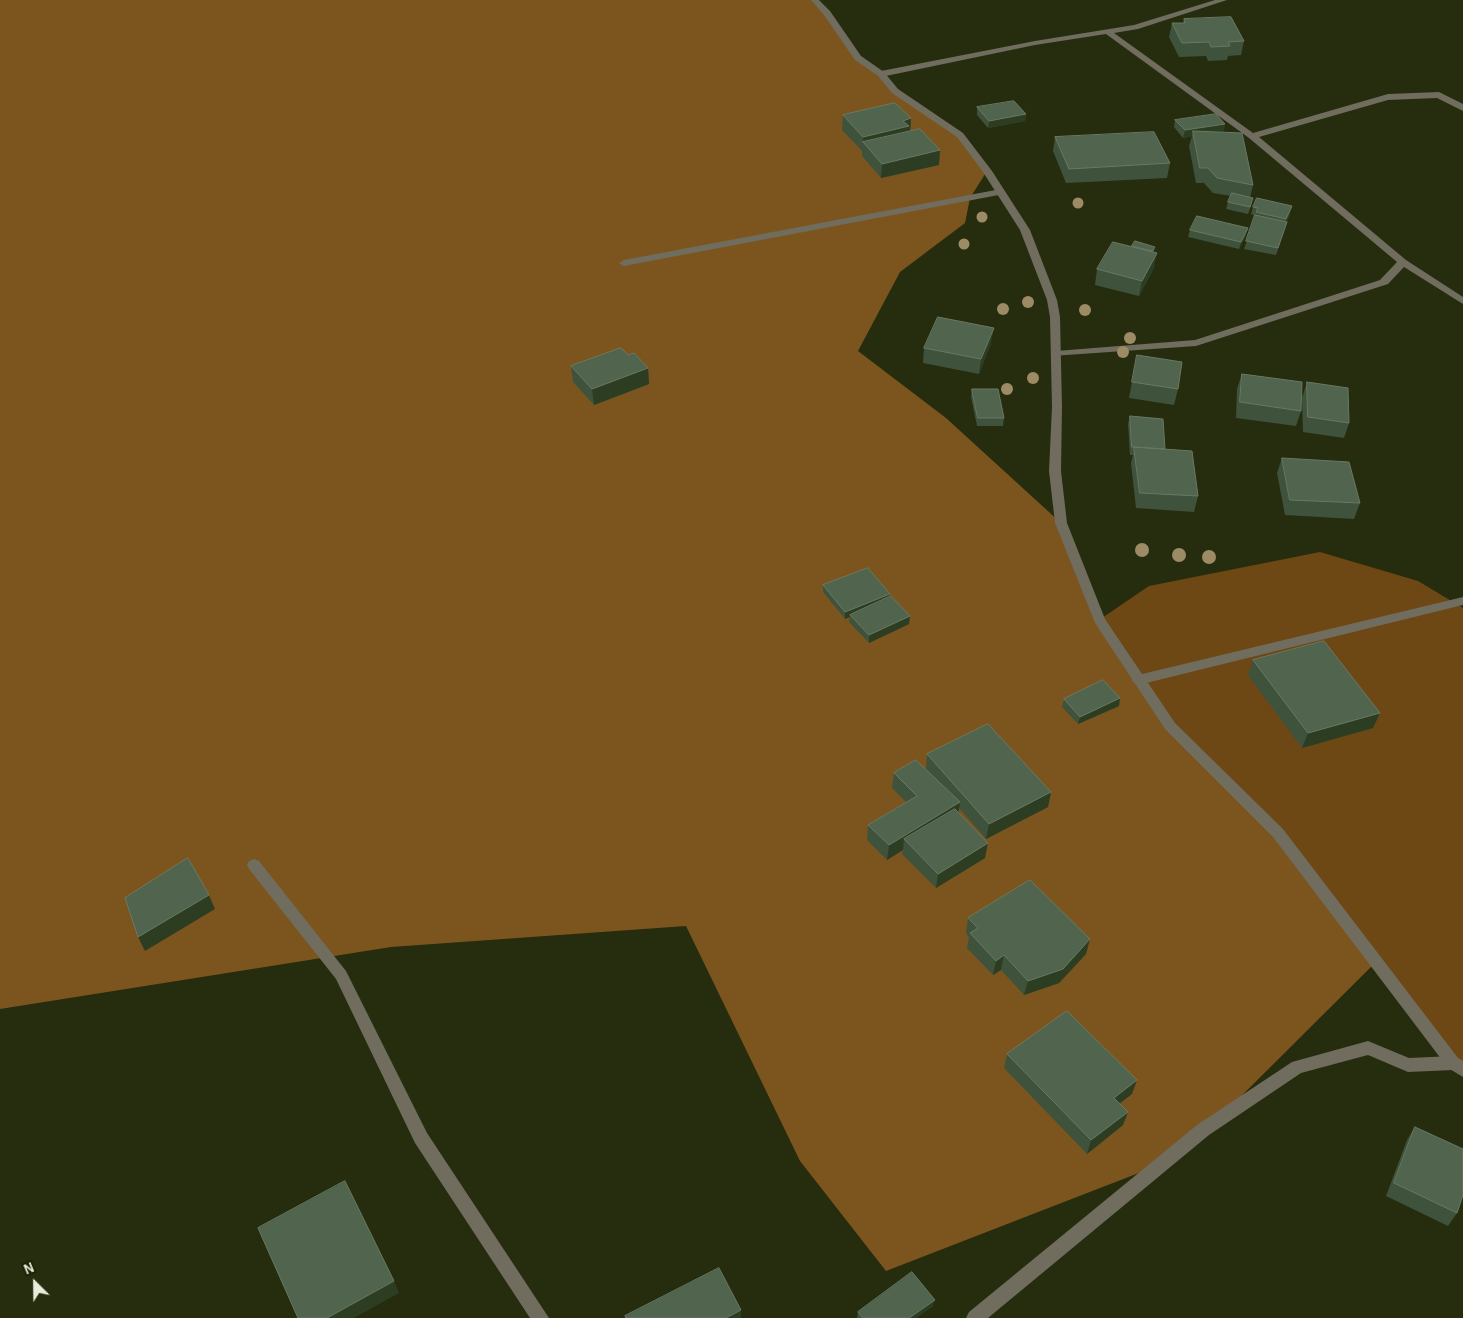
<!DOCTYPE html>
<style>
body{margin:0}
#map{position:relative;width:1463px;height:1318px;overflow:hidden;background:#262c0e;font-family:"Alegreya Sans",sans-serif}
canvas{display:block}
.north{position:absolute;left:10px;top:1258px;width:50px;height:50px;-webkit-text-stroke:4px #1d2204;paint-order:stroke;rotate:337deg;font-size:14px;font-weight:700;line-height:20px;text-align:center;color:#e8ecda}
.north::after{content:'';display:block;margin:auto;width:18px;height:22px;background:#e8ecda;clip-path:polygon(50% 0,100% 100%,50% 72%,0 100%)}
</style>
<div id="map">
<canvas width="1463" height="1318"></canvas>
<div class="north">N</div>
</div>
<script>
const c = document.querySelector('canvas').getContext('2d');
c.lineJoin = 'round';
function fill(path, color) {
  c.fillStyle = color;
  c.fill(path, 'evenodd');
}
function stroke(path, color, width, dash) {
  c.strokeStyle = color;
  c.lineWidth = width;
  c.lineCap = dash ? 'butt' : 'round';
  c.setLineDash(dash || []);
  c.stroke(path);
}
fill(new Path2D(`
 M1320,552l98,29 45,27v462l-293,-344 -71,-106 50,-34z`), '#6d4814');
fill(new Path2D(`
 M0,0h815l43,58 37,33 65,44 27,36 -17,27 -5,25 -65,49 -42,79 88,67 115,105 38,97 71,106 108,107 98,129 -196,195 -294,114 -86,-110 -114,-235 -295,21 -391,62z`), '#7c551e');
fill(new Path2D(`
 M1215,0h12l-89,29 -24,4 139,100 135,-39 51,-2 24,12v7l-26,-13 -49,2 -129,37 147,123 57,37v7l-59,-37 -16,17 -192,62 -144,10 -1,-2 5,-3 139,-11 185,-60 17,-18 -148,-124 -143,-104 -71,11 -154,32 -4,-3 4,-3 154,-30 99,-16z
 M1001,189l3,1v4l-380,72 -5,-3 5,-3z
 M1463,597v8l-325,80 -4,-2 -2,-3 2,-3 4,-2z
 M254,859l5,2 87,110 81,162 122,185h-19l-115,-175 -79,-164 -87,-110 -2,-4 2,-4z
 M1368,1041l41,17 44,-2 5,2 3,5 -3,5 -5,2 -45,2 -40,-17 -67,18 -92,62 -221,183h-22l3,-6 228,-187 95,-63z`), '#706c5e');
fill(new Path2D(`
 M811,0h8l11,11 31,45 23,16 14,17 65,44 29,38 38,59 27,70 3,17 2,90 -1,64 6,52 38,96 70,104 108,106 175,229 5,3v16l-15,-9 -175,-231 -108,-108 -70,-106 -40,-100 -6,-52 3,-64 -2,-90 -3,-17 -27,-70 -37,-58 -26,-35 -65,-44 -14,-17 -23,-16 -31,-45z`), '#706c5e');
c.fillStyle = '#9d8b65';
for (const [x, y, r] of [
 [1078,203,5.5],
 [982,217,5.5],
 [964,244,5.5],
 [1028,302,6],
 [1003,309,6],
 [1085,310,6],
 [1130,338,6],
 [1123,352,6],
 [1033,378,6],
 [1007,389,6],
 [1142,550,7],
 [1179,555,7],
 [1209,557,7]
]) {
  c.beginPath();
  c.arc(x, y, r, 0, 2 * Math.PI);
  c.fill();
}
fill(new Path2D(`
 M1184,19l60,22 -3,14 -13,1 -1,4 -19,1 -2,-5 -27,1 -10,-20 3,-14h11z
 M977,107l49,7 -1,7 -37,7 -11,-13z
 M843,115l68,3 -1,13 30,19 -1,15 -58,13 -19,-22v-5l-20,-21z
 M1175,120l49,12h-6l35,53 -3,13 1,8 -3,8 -22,-5 2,-7 3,-6 -18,-3 -9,-10h-8l-7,-37 3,-10 -9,2 -9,-11z
 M1055,137l115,26 -3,15 -101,5 -13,-32z
 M1253,207l37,7 -3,8 -11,33 -32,-6 12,-33 -5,-2z
 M1190,230l56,5 -7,14 -51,-12z
 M1132,246l23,1 -1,5v16l-15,28 -44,-11 2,-16z
 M991,343l-12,31 -56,-11 1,-15z
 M628,355l20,13 1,16 -55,21 -21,-23 -2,-16z
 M1137,355l41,34 -4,16 -45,-7z
 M1242,374l59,37 -5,15 -60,-8 1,-29z
 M1307,382l42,41 -5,15 -41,-6 -1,-34z
 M972,389l32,29 -1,8h-26l-6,-29z
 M1130,416l35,33 33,47 -4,16 -58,-4 -5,-45 2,-8h-3l-2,-31z
 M1282,458l78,45 -6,16 -69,-4 -8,-42z
 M823,585l67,9v2l19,28 -40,19 -20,-21 1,-5 -5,2 -22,-27z
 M1253,660l127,53 -7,15 -71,20 -54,-73z
 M1064,699l55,7 -41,18 -16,-17z
 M927,754l124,38 -3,15 -62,32 -27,-31 -1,5 27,45 -49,30 -34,-34 1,-4 -16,10 -20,-20 1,-15 38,-23 -14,-14 2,-15 32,-5z
 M968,918l118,36 -27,29 -35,12 -23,-25 -8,5 -26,-27 2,-11 -3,-4z
 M1007,1054l125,40 -12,10 8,8 -5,13 -36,29 -83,-86z
 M1415,1127l42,86 -9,13 -62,-30 21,-56z
 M933,1306l-17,12h-59l1,-6z`), '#3f533c');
fill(new Path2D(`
 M1026,114l-1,7 -37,7 1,-7z
 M911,118l-1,15 -47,9v-5l40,-16z
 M1225,124l-1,8 -30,4 -1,-5 -1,5 -9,2 2,-8z
 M940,150l-1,15 -58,13 1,-14z
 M1292,206l-2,8 -3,8 -11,33 11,-33 -3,5 2,-8z
 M1248,228l-2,7 -7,14 2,-7z
 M1157,253l-3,15 -15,28 3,-15z
 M994,328l-3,15 -12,31 2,-15z
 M648,368l1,16 -55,21 -2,-16z
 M890,594l-1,8 -39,13v2l-5,2v-7z
 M910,616l-1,8 -40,19v-8z
 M1120,698l-1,8 -41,18 2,-7z
 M1380,713l-7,15 -71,20 6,-15z
 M1051,792l-3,15 -62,32 3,-15z
 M960,802l-2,15 -54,22 -1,11 -16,10 2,-15z
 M988,843l-3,15 -49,30 2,-14z
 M209,895l6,14 -70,42 -7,-14z
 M1090,939l-4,15 -27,29 -35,12 4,-14z
 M1004,955l-3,15 -8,5 3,-14z
 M1137,1080l-5,14 -23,17 5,-13z
 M1128,1112l-5,13 -36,29 4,-14z
 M394,1281l5,12 -45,25h-27z
 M935,1300l-2,6 -17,12h-7z
 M741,1310v8h-15z`), '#2d3d22');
const building = new Path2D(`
 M1231,17l13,24 -16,1 2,4 -19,1 -2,-5 -27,1 -10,-20h13l-1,-4z
 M1014,101l12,13 -37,7 -12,-14z
 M895,103l16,15 -8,3 6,5 -46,11 -20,-22z
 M1216,114l9,10 -40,6 -10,-10z
 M920,129l20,21 -58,14 -19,-22z
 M1193,131l49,2 11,52 -36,-7 -9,-10h-8z
 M1154,132l16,31 -101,6 -14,-32z
 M1232,193l21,5 -3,9 -22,-5z
 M1257,198l35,8 -6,13 -30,-7 2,-4 -5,-1z
 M1255,215l32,7 -9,26 -32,-7z
 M1197,216l51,12 -7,14 -51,-12z
 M1135,241l20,6 -3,4 -20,-5z
 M1113,242l44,11 -15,28 -45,-12z
 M938,317l56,11 -13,31 -57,-11z
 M621,348l7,7 6,-2 14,15 -56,21 -21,-23z
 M1137,355l45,7 -4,27 -46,-7z
 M1242,374l60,8 -1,29 -61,-9z
 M1307,382l41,6 1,35 -41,-6z
 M972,389h26l6,29h-26z
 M1130,416l33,3 2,30 -33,-2z
 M1134,447l58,4 6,45 -58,-3z
 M1282,458l67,4 11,41 -70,-3z
 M868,568l22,26 -45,18 -22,-27z
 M891,596l19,20 -41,19 -19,-20z
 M1324,641l56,72 -72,20 -55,-73z
 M1103,680l17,18 -40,19 -16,-18z
 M988,724l63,68 -62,32 -62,-70z
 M916,760l44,42 -71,43 -21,-20 49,-29 -23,-23z
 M955,809l33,34 -50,31 -34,-35z
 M188,858l21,37 -71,42 -13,-39z
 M1030,880l60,59 -27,30 -35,12 -24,-26 -8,6 -26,-28 8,-5 -10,-10z
 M1067,1011l70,69 -23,18 14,14 -37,28 -84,-86z
 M1415,1127l48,22v46l-6,18 -63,-30z
 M345,1181l49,100 -67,37h-29l-40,-90z
 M719,1268l22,42 -15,8h-100l-1,-2z
 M912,1272l23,28 -26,18h-46l-5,-6z`);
fill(building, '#51644d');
stroke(building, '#697963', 1);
</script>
